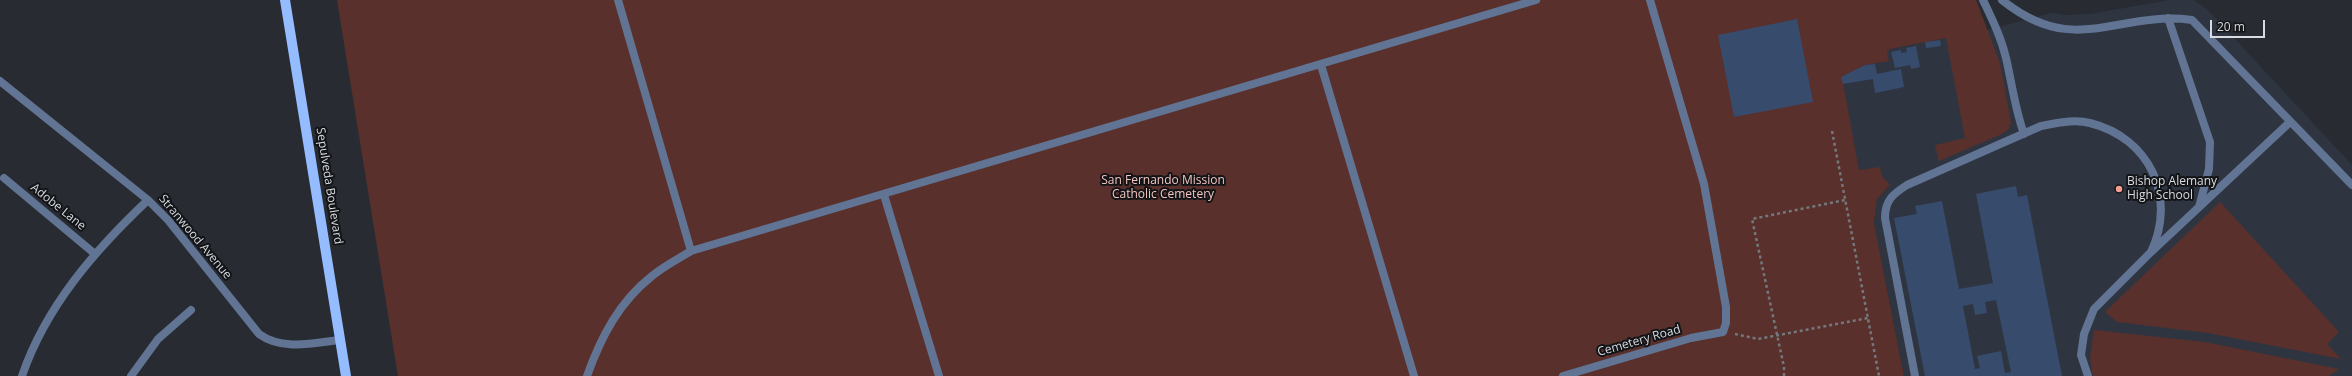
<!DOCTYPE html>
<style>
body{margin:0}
#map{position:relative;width:2352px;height:376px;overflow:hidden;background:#282c32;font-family:"Open Sans",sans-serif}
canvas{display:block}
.scale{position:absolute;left:2210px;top:20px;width:55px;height:18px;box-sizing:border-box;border:2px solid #d8dbdf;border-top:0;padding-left:5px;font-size:12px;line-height:14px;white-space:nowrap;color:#d8dbdf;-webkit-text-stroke:3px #121417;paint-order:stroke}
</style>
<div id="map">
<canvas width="2352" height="376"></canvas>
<div class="scale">20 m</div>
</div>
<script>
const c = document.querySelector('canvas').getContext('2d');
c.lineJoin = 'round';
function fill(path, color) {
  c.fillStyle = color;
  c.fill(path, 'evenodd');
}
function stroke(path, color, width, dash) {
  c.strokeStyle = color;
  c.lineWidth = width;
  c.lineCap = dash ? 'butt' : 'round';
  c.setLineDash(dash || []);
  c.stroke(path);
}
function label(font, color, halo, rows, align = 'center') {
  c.font = font + ' "Open Sans",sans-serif';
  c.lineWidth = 4;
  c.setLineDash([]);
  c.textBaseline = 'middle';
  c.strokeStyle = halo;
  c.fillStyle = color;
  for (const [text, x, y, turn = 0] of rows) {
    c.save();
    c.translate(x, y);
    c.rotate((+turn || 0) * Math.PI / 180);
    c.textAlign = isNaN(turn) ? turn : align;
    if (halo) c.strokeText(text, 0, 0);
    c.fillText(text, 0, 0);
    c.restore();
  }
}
fill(new Path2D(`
 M2170,0h23l14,9 145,156v211h-448l-30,-153 3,-24 13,-14 -31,-14 -18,-94 49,-28 98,-19 63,-17 15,2 24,-1z`), '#2e3541');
fill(new Path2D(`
 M337,0h1639l24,63 11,59 -2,7 -7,5 -63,27 -4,-16 30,-7 -19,-100 -56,11 -3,3 2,9 -24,4 -23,12 17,93 21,-3 2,9 8,9 -13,14 -3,24 30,153h-1506z
 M2220,202l119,130 -12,12 14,15 -133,-26 -91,-11 -12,-10z
 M2094,330l111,12 134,27 -10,7h-236l-3,-18z`), '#59302c');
fill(new Path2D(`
 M1797,19l16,83 -79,15 -16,-82z
 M1940,40l1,6 -15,2 -1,-6z
 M1916,46l4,21 -9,2 -1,-4 -15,3 -4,-16 10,-2v3l6,-1 -1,-4z
 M1875,64l2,10 24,-5 3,18 -29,6 -2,-14 -30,5 -2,-7 24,-12z
 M2016,186l2,11 9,-2 35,181h-137l-31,-158 23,-4 -2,-8 27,-5 17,88 34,-6 -17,-89zM1996,300l15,72 -6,1 -4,-22 -24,5 3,12 -5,1 -12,-63 10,-2 2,11 12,-2 -2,-11z`), '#374b6d');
stroke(new Path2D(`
 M1832,131l47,245
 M1735,334l23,5 110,-21
 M1784,376v-9l-32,-148 93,-19`), '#74787d', 2.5, [3, 3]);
stroke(new Path2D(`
 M1983,0c9,19 18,37 23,58 6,26 9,51 18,76
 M2002,0c74,59 114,10 190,20l160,165
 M2168,18l42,124 -1,27 -10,38
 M1321,65l93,311
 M884,195l55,181
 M691,251l845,-251
 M587,376c14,-39 32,-74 65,-100 12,-10 26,-17 39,-25l-73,-251
 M1563,376l128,-38 32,-6 3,-9v-16l-22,-123 -54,-184
 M1915,376l-30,-158c0,-18 8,-24 22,-33l134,-59c17,-3 33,-7 49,-3 60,15 87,74 61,129
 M2088,376l-7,-21 3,-21 10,-25 57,-57 139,-130`), '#617494', 8);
stroke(new Path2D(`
 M0,81l148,119 20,20 91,114c23,17 55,9 81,6
 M4,178l91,76
 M22,376c24,-70 73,-126 126,-176
 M131,376l27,-37 33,-29`), '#617494', 8);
stroke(new Path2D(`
 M285,0l61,376`), '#95bcfe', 10);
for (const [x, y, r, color] of [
 [2119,189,4,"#f59c93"]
]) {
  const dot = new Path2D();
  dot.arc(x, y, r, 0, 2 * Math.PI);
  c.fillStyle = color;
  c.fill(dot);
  stroke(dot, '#121417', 1.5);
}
label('12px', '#f5c5bf', '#121417', [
 ["San Fernando Mission",1163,181],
 ["Catholic Cemetery",1163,195]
]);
label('12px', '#d8dbdf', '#121417', [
 ["Bishop Alemany",2127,182],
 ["High School",2127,196]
], 'left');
label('12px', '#d8dbdf', '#121417', [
 ["Sepulveda Boulevard",329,186,81],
 ["Adobe Lane",58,207,39],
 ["Stranwood Avenue",195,237,50],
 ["Cemetery Road",1639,341,-16]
]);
</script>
